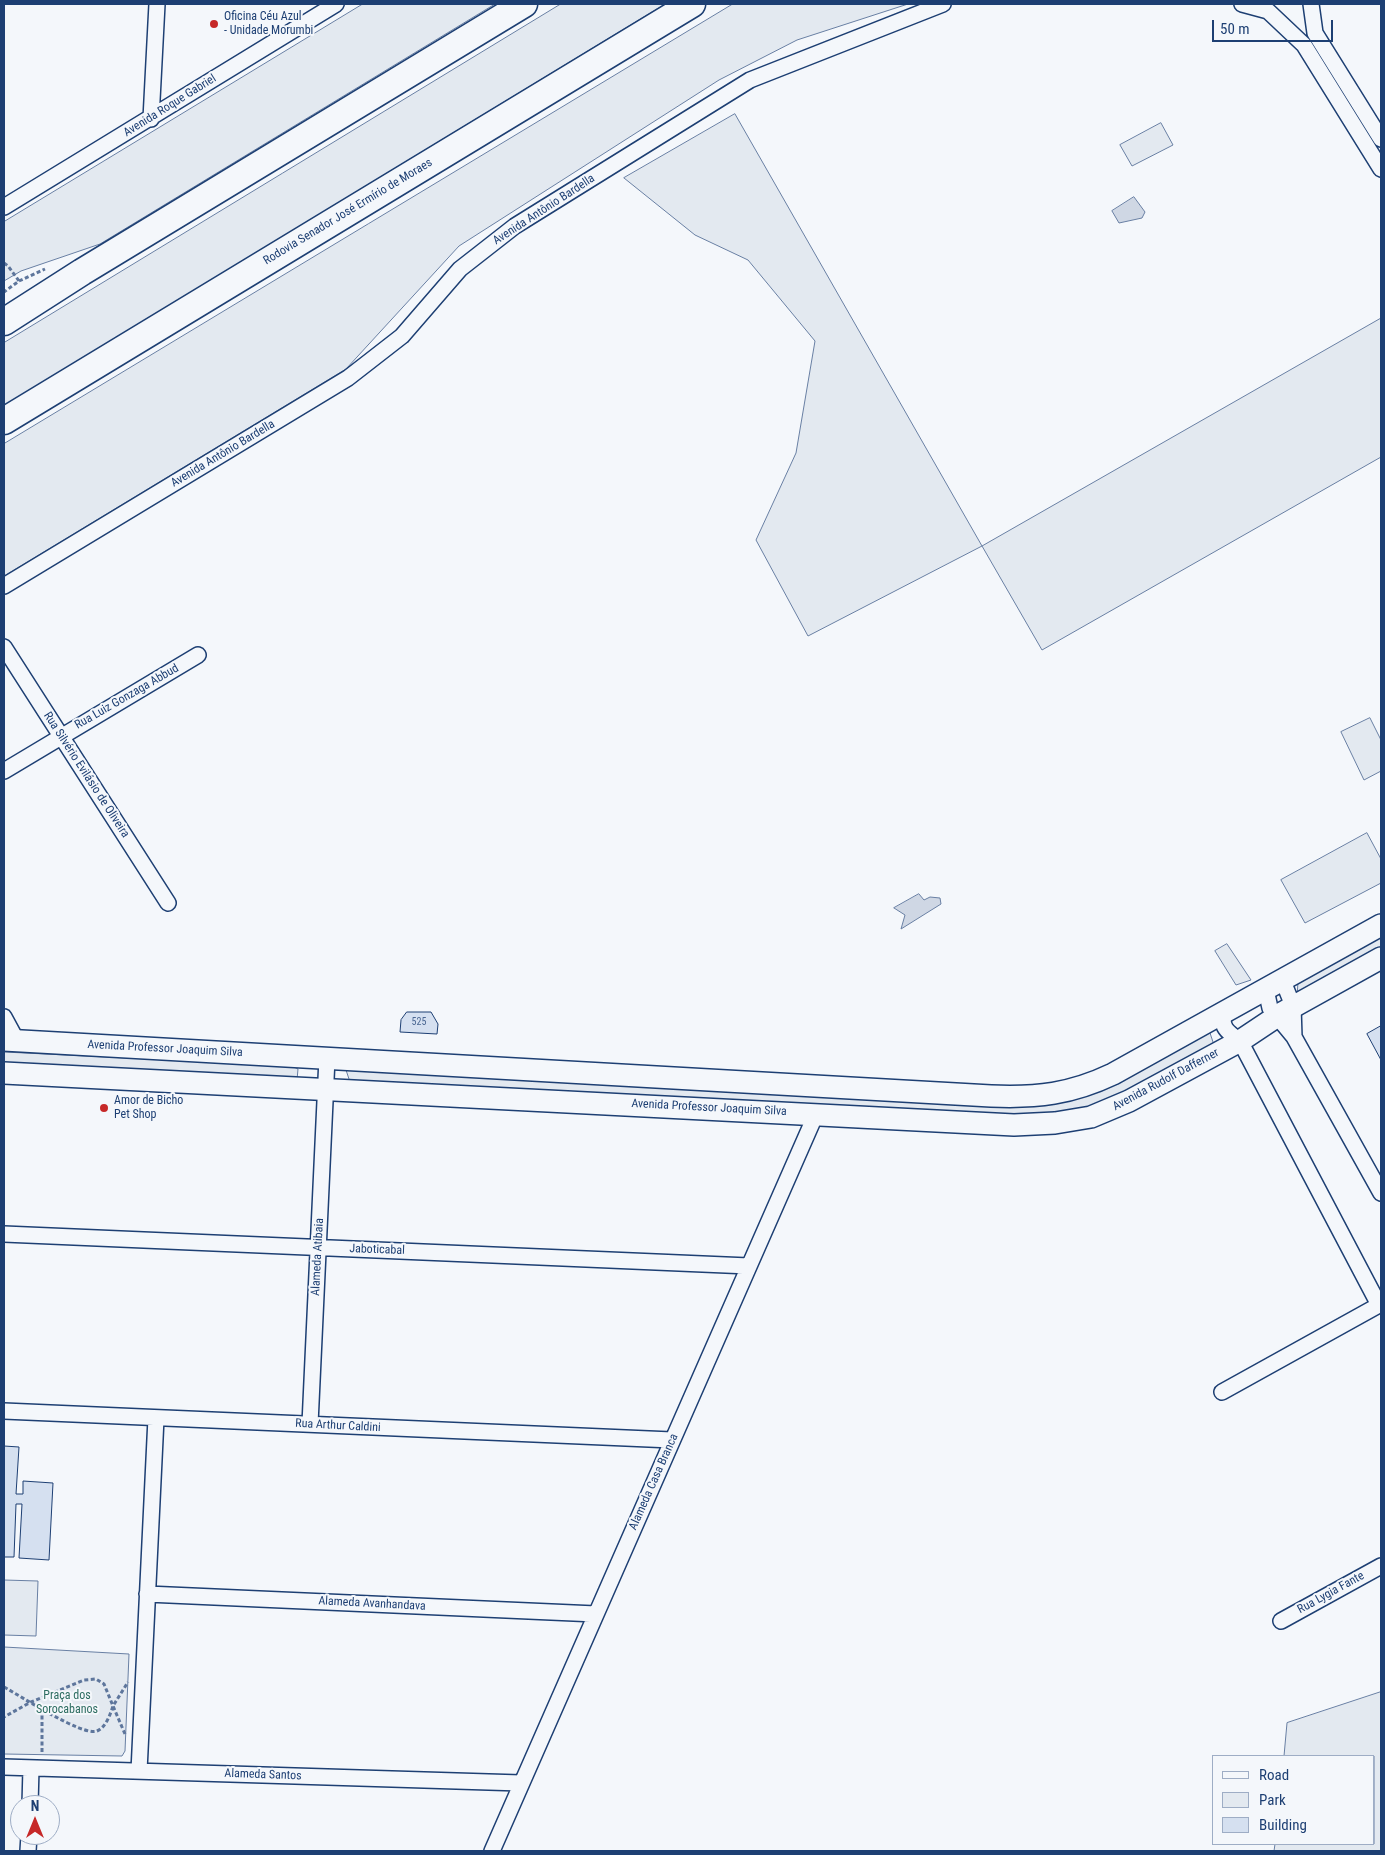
<!DOCTYPE html>
<meta charset="utf-8">
<style>
body{margin:0}
#map{position:relative;width:1385px;height:1855px;overflow:hidden;background:#f4f7fb;font-family:"Roboto Condensed",sans-serif}
canvas{display:block}
.frame{position:absolute;inset:0;border:5px solid #1d3f73;pointer-events:none}
.legend{position:absolute;left:1212px;top:1755px;width:162px;height:90px;box-sizing:border-box;background:#f4f7fb;border:1px solid #9eadc5;margin:0;padding:6px 9px;list-style:none;font-size:15px;color:#1d3f73}
.legend li{display:flex;align-items:center;gap:10px;height:25px}
.legend b{width:25px;border:1px solid #9eadc5}
.north{position:absolute;left:10px;top:1795px;width:50px;height:50px;box-sizing:border-box;background:#f4f7fb;border:1px solid #9eadc5;border-radius:50%;rotate:0deg;font-size:14px;font-weight:700;line-height:20px;text-align:center;color:#1d3f73}
.north::after{content:'';display:block;margin:auto;width:18px;height:22px;background:#c62828;clip-path:polygon(50% 0,100% 100%,50% 72%,0 100%)}
.scale{position:absolute;left:1212px;top:20px;width:121px;height:22px;box-sizing:border-box;border:2px solid #1d3f73;border-top:0;padding-left:6px;font-size:15px;line-height:18px;white-space:nowrap;color:#1d3f73;-webkit-text-stroke:4px #f4f7fb;paint-order:stroke}
</style>
<div id="map">
<canvas width="1385" height="1855"></canvas>
<div class="frame"></div>
<ul class="legend">
<li><b style="height:6px;background:#f4f7fb"></b>Road</li>
<li><b style="height:14px;background:#e3e9f0"></b>Park</li>
<li><b style="height:14px;background:#d5e0f0"></b>Building</li>
</ul>
<div class="north">N</div>
<div class="scale">50 m</div>
</div>
<script>
const c = document.querySelector('canvas').getContext('2d');
c.lineJoin = 'round';
function fill(path, color) {
  c.fillStyle = color;
  c.fill(path, 'evenodd');
}
function stroke(path, color, width, dash) {
  c.strokeStyle = color;
  c.lineWidth = width;
  c.lineCap = dash ? 'butt' : 'round';
  c.setLineDash(dash || []);
  c.stroke(path);
}
function label(font, color, halo, rows, align = 'center') {
  c.font = font + ' "Roboto Condensed",sans-serif';
  c.lineWidth = 4;
  c.setLineDash([]);
  c.textBaseline = 'middle';
  c.strokeStyle = halo;
  c.fillStyle = color;
  for (const [text, x, y, turn = 0] of rows) {
    c.save();
    c.translate(x, y);
    c.rotate((+turn || 0) * Math.PI / 180);
    c.textAlign = isNaN(turn) ? turn : align;
    if (halo) c.strokeText(text, 0, 0);
    c.fillText(text, 0, 0);
    c.restore();
  }
}
const green = new Path2D(`
 M363,4h132l-395,240 -79,27 -17,10v-59z
 M561,4h104l-661,402v-63z
 M733,4h175l-111,36 -78,40 -260,166 -113,123 -342,207v-132z
 M735,114l247,432 399,-228v139l-339,193 -60,-104 -174,90 -52,-96 40,-87 19,-112 -67,-81 -53,-25 -71,-57z
 M1161,123l12,22 -41,21 -12,-21z
 M1370,718l11,22v31l-17,9 -23,-48z
 M1367,833l14,26v24l-76,40 -24,-43z
 M1381,935v16l-84,47 1,-17z
 M1227,944l24,36 -15,5 -21,-34z
 M1210,1033l4,12 -106,58 -40,11 -40,3 -678,-35 -4,-12 8,-3 747,22z
 M4,1052l288,14 6,3 -1,11 -293,-16z
 M4,1580l34,1 -2,55 -32,-1z
 M4,1647l125,7 -4,97 -3,5 -118,-2z
 M1381,1692v159h-107l1,-7h99v-88h-90l3,-33z`);
fill(green, '#e3e9f0');
stroke(green, '#687fa3', 1);
const water = new Path2D(`
 M1134,197l11,15 -3,6 -23,5 -7,-12z
 M919,894l5,6 6,-3 10,1 1,6 -40,25 4,-14 -11,-7z`);
fill(water, '#cfd7e4');
stroke(water, '#687fa3', 1);
const building = new Path2D(`
 M407,1012h24l7,12 -1,10 -37,-2 1,-12z
 M1381,1026v34l-14,-26z
 M4,1446l15,1 -3,47h7v-13l30,2 -4,77 -30,-2 3,-54h-6l-2,53h-10z`);
fill(building, '#d5e0f0');
stroke(building, '#1d3f73', 1);
const minor = new Path2D(`
 M1242,4l26,7 36,34 77,124
 M1311,4l4,29 66,106
 M151,119l6,-115
 M4,207l332,-203
 M4,586l344,-208 54,-42 58,-67 55,-43 235,-146 193,-76
 M4,647l164,256
 M4,771l194,-116
 M1283,981l10,25 1,31
 M1266,990l4,18 24,29 87,156
 M4,1017l13,24
 M4,1234l745,32
 M1222,1392l157,-87 -139,-264c-11,-8 -20,-13 -16,-28
 M4,1411l668,29
 M310,1424l17,-366
 M147,1594l449,20
 M1281,1621l100,-55
 M4,1767l517,16
 M139,1771l17,-353
 M30,1805l1,-37
 M28,1851l1,-16
 M492,1851l324,-737`);
const secondary = new Path2D(`
 M4,1040l987,56c46,2 80,-2 122,-22l268,-149
 M4,1073l1010,52 41,-2 36,-6 38,-16 111,-60 42,-28 99,-55`);
const motorway = new Path2D(`
 M4,322l78,-50 442,-268
 M4,421l688,-417`);
stroke(minor, '#1d3f73', 18);
stroke(secondary, '#1d3f73', 24);
stroke(motorway, '#1d3f73', 29);
stroke(new Path2D(`
 M4,263l4,3 11,15 -15,11
 M19,281l26,-12
 M4,1687c15,8 79,50 93,44 9,-4 13,-16 16,-25l-9,-22 -8,-5 -12,1 -53,22 -27,15
 M42,1709v45
 M125,1734l-12,-28 15,-24`), '#5e769c', 3, [4, 2.5]);
stroke(minor, '#f4f7fb', 15);
stroke(secondary, '#f4f7fb', 21);
stroke(motorway, '#f4f7fb', 26);
for (const [x, y, r, color] of [
 [214,24,5,"#c62828"],
 [104,1108,5,"#c62828"]
]) {
  const dot = new Path2D();
  dot.arc(x, y, r, 0, 2 * Math.PI);
  c.fillStyle = color;
  c.fill(dot);
  stroke(dot, '#f4f7fb', 2);
}
label('10px', '#4b6792', null, [
 ["525",419,1022]
]);
label('12px', '#1d3f73', '#f4f7fb', [
 ["Oficina Céu Azul",224,17],
 ["- Unidade Morumbi",224,31],
 ["Amor de Bicho",114,1101],
 ["Pet Shop",114,1115]
], 'left');
label('12px', '#1d3f73', '#f4f7fb', [
 ["Avenida Roque Gabriel",170,106,-32],
 ["Avenida Antônio Bardella",544,210,-33],
 ["Rodovia Senador José Ermírio de Moraes",348,212,-31],
 ["Avenida Antônio Bardella",223,454,-31],
 ["Rua Luiz Gonzaga Abbud",127,697,-30],
 ["Rua Silvério Evilásio de Oliveira",86,775,57],
 ["Avenida Professor Joaquim Silva",165,1049,3],
 ["Avenida Rudolf Dafferner",1166,1080,-28],
 ["Avenida Professor Joaquim Silva",709,1108,3],
 ["Jaboticabal",377,1250,2],
 ["Alameda Atibaia",318,1257,-87],
 ["Rua Arthur Caldini",338,1426,3],
 ["Alameda Casa Branca",654,1482,-66],
 ["Rua Lygia Fante",1331,1593,-29],
 ["Alameda Avanhandava",372,1604,3],
 ["Alameda Santos",263,1775,2]
]);
label('12px', '#2c6c60', '#f4f7fb', [
 ["Praça dos",67,1696],
 ["Sorocabanos",67,1710]
]);
</script>
